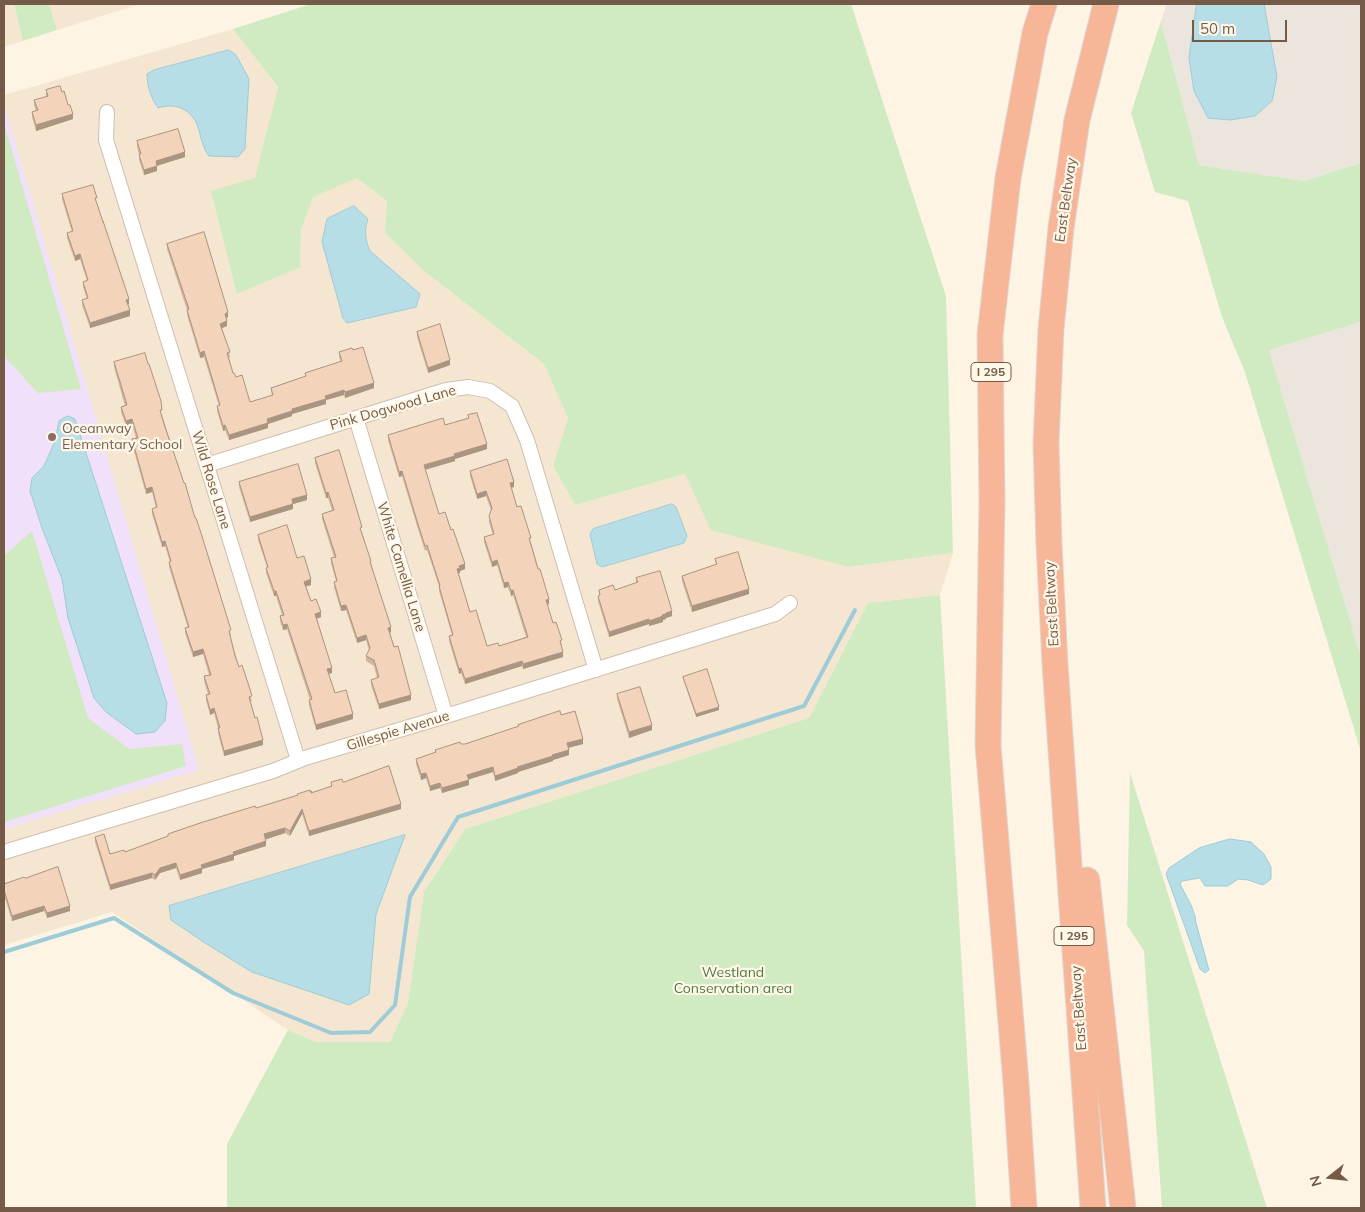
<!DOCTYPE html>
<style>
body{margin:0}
#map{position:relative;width:1365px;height:1212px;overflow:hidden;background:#fdf4e3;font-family:Mulish,sans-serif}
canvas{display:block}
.frame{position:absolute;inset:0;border:5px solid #755a48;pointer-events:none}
.north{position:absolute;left:1305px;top:1152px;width:50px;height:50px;-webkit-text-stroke:4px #fff8e9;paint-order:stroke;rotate:254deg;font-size:14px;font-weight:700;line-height:20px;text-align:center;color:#755a48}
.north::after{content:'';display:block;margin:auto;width:18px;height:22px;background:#755a48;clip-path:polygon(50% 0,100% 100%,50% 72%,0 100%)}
.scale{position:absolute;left:1192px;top:20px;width:95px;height:22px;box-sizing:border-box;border:2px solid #755a48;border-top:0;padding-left:6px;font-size:15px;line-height:18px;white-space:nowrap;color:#755a48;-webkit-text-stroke:4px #fff8e9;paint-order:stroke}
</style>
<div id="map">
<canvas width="1365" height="1212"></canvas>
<div class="frame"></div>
<div class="north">N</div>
<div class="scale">50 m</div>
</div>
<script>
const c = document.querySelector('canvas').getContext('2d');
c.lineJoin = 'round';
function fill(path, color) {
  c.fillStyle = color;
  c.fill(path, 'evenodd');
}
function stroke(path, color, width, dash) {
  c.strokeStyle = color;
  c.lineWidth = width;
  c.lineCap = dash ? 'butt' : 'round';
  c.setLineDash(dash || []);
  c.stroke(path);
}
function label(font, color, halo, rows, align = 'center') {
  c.font = font + ' Mulish,sans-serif';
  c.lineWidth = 4.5;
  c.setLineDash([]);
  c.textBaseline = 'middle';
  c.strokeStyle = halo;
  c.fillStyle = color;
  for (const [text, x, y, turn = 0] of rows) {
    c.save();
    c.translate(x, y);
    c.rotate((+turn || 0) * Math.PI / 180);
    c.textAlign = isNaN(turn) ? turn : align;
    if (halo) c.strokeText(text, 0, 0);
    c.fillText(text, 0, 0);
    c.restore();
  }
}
fill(new Path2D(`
 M4,4h10l9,37 -19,6z
 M49,4h91l-83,26z
 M233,29l45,58 -23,92 45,88 1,-37 12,-33 43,-20 31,24 -2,32 39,38 120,93 24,54 -15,48 22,39 110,-31 164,93 104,-14 -13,42 -72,8 -59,115 -344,111 -41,63 -16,111 -18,39h-74l-28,-12 -176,-118 -108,33v-116l194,-60 -194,-665v-9z`), '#f4e6d1');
fill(new Path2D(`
 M1167,4h194v159l-57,18 -105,-16 -38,-144z
 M1361,322v335l-92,-307z`), '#ece5de');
fill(new Path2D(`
 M4,104l195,666 -195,59z`), '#f1e0f9');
fill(new Path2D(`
 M14,4h35l8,26 -34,11z
 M311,4h540l95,292 7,257 -104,14 -138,-37 -26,-56 -110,31 -22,-39 15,-48 -24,-54 -120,-93 -39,-38 2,-32 -30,-23 -44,19 -12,33 -1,37 -63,27 -26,-103 44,-13 23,-91 -45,-58z
 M1161,21l38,144 105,16 57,-18v159l-92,28 92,307v95l-116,-380 -23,-55 -34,-116 -33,-9 -24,-79z
 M4,123l77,266 -43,4 -34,-37z
 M32,531l56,187 41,31 53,-5 4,22 -182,56v-271l2,3z
 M940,595l36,613h-749v-64l61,-114 28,12h74l18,-39 16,-111 41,-63 344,-111 59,-115z
 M1130,773l137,435h-105l-18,-257 -17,-26z`), '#d0eac1');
const water = new Path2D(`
 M1197,4h67l13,73 -5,24 -17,15 -25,4 -22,-2 -14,-27 -5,-33z
 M229,50l7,5 13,24 -4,70 -7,8 -29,-1c-8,-10 -8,-23 -13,-34 -8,-15 -23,-19 -38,-14 -7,-10 -11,-22 -11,-34l7,-4z
 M354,206l14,13c-4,11 -3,21 2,32l50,43 -4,13 -69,16 -4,-5 -21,-76 5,-23z
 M68,416l7,3 92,284 -2,18 -10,11 -19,2 -30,-22 -12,-14 -26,-80 -6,-39 -20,-51 -12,-37 2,-13 12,-12 11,-25 4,-20z
 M672,504l4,3 11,29 -3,7 -82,24 -5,-3 -7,-30 3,-5z
 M405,835l-29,79 -7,80 -20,11 -97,-33 -47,-29 -34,-23 -2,-14z
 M1230,839l21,3 13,12 7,13v12l-8,6 -15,-5 -10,-1 -10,7h-23l-5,-8 -18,3 -2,3 11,21 4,11 1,7 13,47 -4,3 -5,-4 -34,-95 3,-6 30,-20z`);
fill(water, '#b7dde6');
stroke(water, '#9dccd8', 1);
stroke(new Path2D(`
 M4,952l110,-34 119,75 98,40 39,-1 25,-27 15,-108 48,-80 346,-111 51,-96`), '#9dccd8', 4);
const street = new Path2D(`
 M107,112l-1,28 192,620
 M356,418l90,298
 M207,465l239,-75 22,-3 22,4 22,15 15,34 69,230
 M4,852l269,-81 32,-13 141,-42 329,-102 15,-11`);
const highway = new Path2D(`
 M1087,880l36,328
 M1024,1208l-8,-125 -28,-338 4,-244 -2,-166 18,-157 27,-145 9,-29
 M1093,1208l-38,-544 -6,-120 -3,-101 5,-114 10,-101 16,-108 29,-116`);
stroke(street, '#d0beac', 16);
stroke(highway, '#ded7d3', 27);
stroke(street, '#fff', 14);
stroke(highway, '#f8b698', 25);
fill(new Path2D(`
 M46,90l27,29 -37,12 -4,-14v-5l4,-1 -2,-6v-5l12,-3z
 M137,141l48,16 -28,9v5l-13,4 -5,-15v-5l-2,-9z
 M62,194l35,9 32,101 -1,1 2,11 -40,12 -8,-23v-5l5,-1 -4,-12v-5l4,-1 -7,-22 -5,2 -8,-23v-5l5,-1 -10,-33z
 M167,244l61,73 -2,1 1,8 -5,2 8,29 -1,1 4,15 17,29 22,-6 -1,-8 34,-11v-4l36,-11 -2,-5v-5l35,36 -29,10 -1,-3 -18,5v4l-34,10v2l-24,8v4l-39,12 -4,-10 -2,1 -6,-20v-5h2l-15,-49 -4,1 -13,-43v-5l-20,-61z
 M417,332l33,33 -22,8 -11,-36z
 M114,362l48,53 69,220h-1l9,32 13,34h-2l13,44 -39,11 -6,-23v-5l-4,-15 -4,2 -4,-15v-5l2,-1 -4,-13v-5l5,-1 -6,-21 -10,3 -8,-24v-5h3l-19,-61 1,-5 -5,-16 -3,1 -10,-33v-5l4,-1 -4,-16 -6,2 -14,-50v-5l4,-1 -4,-14 -6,2 -5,-14v-5l4,-1 -11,-39z
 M468,415l19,34 -32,10v2l-30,9 14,44 26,55 -5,2v2l-2,1 12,38 17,34h12l27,-9 -13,-42 -2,1 -3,-9 -4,1 -7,-23 -5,2 -8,-25v-5l9,-2 -4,-13v-6l2,-6 -5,-14 -9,3 -7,-23v-5l44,16 -3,1 6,19 14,36 18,61 -2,1 6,18 9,22h-1l2,12 -40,12 -1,-3 -57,18 -4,-11 -2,1 -10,-33v-5l3,-1 -13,-44v-5l-12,-36 -2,1 -8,-25 -15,-50 -3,1 -11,-37v-5l57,-10 23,-7z
 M315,458l47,74 29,100 -1,1 21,67 -32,9 -8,-24v-5l6,-2 -3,-12 -8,-5v-5l3,-6 -3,-10 -9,3 -11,-33 -5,1 -7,-24v-5l2,-1 -5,-18v-5l3,-1 -12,-38v-5l10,-4 -4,-12h-2l-11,-35z
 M239,482l68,18 -14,4v5l-43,13 -11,-35z
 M258,535l39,23 14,27 -5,1 5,15 10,16 -4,2 15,54 -4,1 7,19 18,26 -37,11 -7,-25v-5h1l-23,-71 -4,1 -3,-9v-5l2,-1 -6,-19h-2l-8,-23 1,-6 -9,-27z
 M715,559l34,35 -57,18 -10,-31v-5l34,-11z
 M636,578l36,38 -6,2v1l-3,1v2l-14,4v-2l-40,13 -11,-36v-5h1v-6h16l21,-7z
 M683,677l36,33 -23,7 -13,-38z
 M617,694l35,36 -23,8 -12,-39z
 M561,715l22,29 -15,4 1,7 -16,5v1l-35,11v1l-23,8 -2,-9 -24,7v6l-27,8 -2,-5 -10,3 -4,-13 -5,2 -5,-16v-5l19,-6v-3l30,-6 53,-17v-2z
 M331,782h12l58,27 -92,27 -7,-22 -12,22 -5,-3 -19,6v7l-32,10v4l-32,9v4l-22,7 -4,-12 -16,5 -5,7 -3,-2 -42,12 -15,-48v-5l15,17 15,-2 43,-15v-3l88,-26 41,-12v-2l13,-2 2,1 19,-7z
 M25,878l45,33 -23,7 -3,-7 -32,10 -8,-26v-11z`), '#d1b5a0');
fill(new Path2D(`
 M73,114v5l-37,12v-6z
 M185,152v5l-29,9v-5z
 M157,166v5l-13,4v-5z
 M80,254v5l-5,2v-5z
 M129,299v5l-3,1v-5z
 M130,310v6l-40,12v-5z
 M228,312v5l-3,2v-5z
 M227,321v5l-7,3v-5z
 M204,351v6l-4,1v-5z
 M450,360v5l-22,8v-5z
 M374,383v5l-29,10v-6z
 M344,390v5l-18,5v4l-34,10v2l-24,8v4l-39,12v-5l96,-39z
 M132,419v5l-6,2v-5z
 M225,425v5l-2,1v-5z
 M487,444v5l-32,10v2l-31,9v-5l30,-11z
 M402,471v5l-3,1v-5z
 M514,482v5l-4,1v-5z
 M152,487v5l-6,2v-5z
 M486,491v5l-9,3v-5z
 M328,492v6h-2v-5z
 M307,495v5l-14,4v5l-43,13v-5l42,-18z
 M165,541v5l-3,1v-5z
 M497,560v5l-5,2v-5z
 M465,564v5l-5,2v2l-3,1v-5l2,-3z
 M311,579v6l-7,2v-5z
 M508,582v5l-4,1v-5z
 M749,589v5l-57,18v-6z
 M513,590v5l-2,1v-5z
 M274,591h2v5h-2z
 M549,599v5l-3,1v-5z
 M346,605v5l-5,1v-5z
 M672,611v5l-6,2v1l-3,1v2l-14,4v-5z
 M321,612v5l-6,2v-5z
 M649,619v5l-40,13v-5z
 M287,624v5l-4,1v-5z
 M391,627v5l-3,1v-5z
 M366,635v5l-9,3v-5z
 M203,649v5l-10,3v-5z
 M563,652v5l-40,12v-5z
 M522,661v5l-57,18v-5z
 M332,668v5l-5,1v-5z
 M461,668v5l-2,1v-5z
 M411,695v5l-32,9v-5z
 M719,707v3l-23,7v-3z
 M214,708v5l-4,2v-5z
 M353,714v5l-37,11v-5z
 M652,725v5l-23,8v-6z
 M583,739v5l-16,4v-5z
 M263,740v5l-39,11v-5z
 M569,750v5l-16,5v1l-35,11v1l-23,8v-5l57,-21z
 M493,767v5l-26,8v-5z
 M426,773v5l-5,2v-6z
 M469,780v5l-27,8v-5z
 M440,783v5l-10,3v-5z
 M401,804v5l-92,27v-5z
 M302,809v5l-12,22v-5z
 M285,828v5l-21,7v-6z
 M266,841v5l-32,10v4l-32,9v4l-22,7v-5l21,-10 32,-13z
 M176,863v5l-16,5 -5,7v-5l5,-7z
 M152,873v5l-42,12v-5z
 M44,906v5l-32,10v-5z
 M70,906v5l-23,7v-5z`), '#aa9482');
const building = new Path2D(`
 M60,86l2,6 2,-1 4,14h2l3,9 -37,11 -4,-13 6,-2 -4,-10 14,-4 -2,-6z
 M178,129l7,23 -29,9 1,5 -13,4 -5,-15 2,-1 -4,-13z
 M93,185l4,13h-2l8,24v-1l26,78 -3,1 4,10 -40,13 -8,-23 6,-2 -5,-16 5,-2 -8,-26 -5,2 -8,-23 6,-2 -11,-37z
 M204,232l24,80 -3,2 2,7 -7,3 10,28 -3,1 6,20h1l2,4 6,-2 8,27 23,-7 -2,-7 35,-12 -1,-3 37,-12 -3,-9 13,-4 1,2 10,-3 11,36 -29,9 -1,-2 -19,6 1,3 -34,10v2l-25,8 1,4 -39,12 -4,-10 -2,1 -6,-20 3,-1 -16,-54 -4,2 -13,-43 2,-1 -22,-65z
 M440,324l10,36 -22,8 -11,-36z
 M145,353l3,11h1l12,37 1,9h-2l4,14 20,59h1l10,35h1l5,15 30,97 -2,1 6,25 4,11 3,-2 6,18 4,13 -3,1 6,21 2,-1 6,23 -39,11 -6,-23h2l-6,-20 -4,2 -4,-15 4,-1 -6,-18 7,-1 -8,-26 -10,3 -8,-24 4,-1 -20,-65 2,-1 -6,-20 -3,1 -10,-33 5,-2 -5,-20 -6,2 -14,-50 6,-1 -6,-19 -6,2 -5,-14 6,-2 -13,-43z
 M477,413l10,31 -33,10 1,2 -31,9 15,49 6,-2 6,18 2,-1 12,35 -6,2 1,2 -3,1 13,43 6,-2 11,36 11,-3 1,3 29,-9 -15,-47 -2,1 -3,-9 -4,1 -7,-23 -5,2 -8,-25 10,-3 -5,-18 3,-8 -6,-17 -9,3 -7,-23 37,-12 7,23 -4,1 7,24 4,-1 10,32h-2l9,31h2l9,30 -3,1 7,23 3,-1 6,18 -2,1 3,11 -40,12 -1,-3 -57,18 -4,-11 -2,1 -10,-33 4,-1 -14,-49h1l-13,-41 -2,1 -8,-25 -15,-50 -3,1 -11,-37 55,-17 2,7 24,-7 -1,-3z
 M339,450l23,77 -2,1 11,33 -1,1 21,65 -3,1 6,19 4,-1 13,49 -32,9 -8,-24 8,-3 -5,-17 -8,-4 4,-8 -4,-13 -9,3 -11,-33 -5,1 -7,-24 3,-1 -6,-23 5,-1 -14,-43 12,-4 -6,-18 -2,1 -11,-35z
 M298,464l9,31 -15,4 1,5 -43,13 -11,-35z
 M287,525l10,33 7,-2 7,23 -7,3 7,19 5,-2 5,13 -6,2 17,54 -5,1 8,24 11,-3 7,24 -37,11 -7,-25 3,-1 -25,-75 -4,1 -3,-9 4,-1 -8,-24h-2l-8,-23 2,-1 -10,-32z
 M738,552l11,37 -57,17 -10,-30 35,-12 -2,-5z
 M660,571l12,40 -6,2v1l-4,1 1,1 -14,5v-2l-40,13 -11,-36 2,-1 -1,-5 14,-5 2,5 23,-8 -2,-4z
 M707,669l12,38 -23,7 -13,-37z
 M640,687l12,38 -23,7 -12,-38z
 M560,711l1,4 14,-4 8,28 -16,4 2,7 -17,5 1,1 -36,11 1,1 -23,8 -2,-9 -26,8 2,5 -27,8 -2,-5 -10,3 -4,-13 -5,1 -5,-15 20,-7 -1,-2 25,-8 1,2h4l54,-18 -1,-1z
 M389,766l12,38 -92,27 -7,-22 -12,22 -5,-3 -21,6 2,7 -33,11 1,2 -33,11 1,3 -22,7 -4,-12 -16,5 -5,7 -3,-2 -42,12 -15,-48 9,-3 6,20 14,-4 1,2 43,-16v-2l32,-11 55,-17 1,2 42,-13 -1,-1 13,-4v2l2,-1 -1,2 21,-7 -1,-4 11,-3 1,3z
 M58,867l12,39 -23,7 -3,-7 -32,10 -8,-26v-6l20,-7 1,1z`);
fill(building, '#f3d3ba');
stroke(building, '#aa9482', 1);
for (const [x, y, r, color] of [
 [52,437,5,"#8d6e63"]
]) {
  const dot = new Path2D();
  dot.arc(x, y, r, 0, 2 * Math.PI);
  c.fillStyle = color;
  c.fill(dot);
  stroke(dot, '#fff8e9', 2);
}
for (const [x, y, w] of [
 [991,372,40],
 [1074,936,40]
]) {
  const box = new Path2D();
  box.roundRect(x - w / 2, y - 9.5, w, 19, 4);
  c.fillStyle = '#fff8e9';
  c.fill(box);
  stroke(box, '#755a48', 1);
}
label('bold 12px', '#755a48', null, [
 ["I 295",991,372],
 ["I 295",1074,936]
]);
label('14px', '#755a48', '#fff8e9', [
 ["East Beltway",1066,200,-82],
 ["Pink Dogwood Lane",393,408,-16],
 ["Wild Rose Lane",211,480,73],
 ["White Camellia Lane",401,567,73],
 ["East Beltway",1052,604,-93],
 ["Gillespie Avenue",398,731,-17],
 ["East Beltway",1079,1008,-94]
]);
label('14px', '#785e54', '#fff8e9', [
 ["Oceanway",62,429],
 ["Elementary School",62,445]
], 'left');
label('14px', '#4e7b40', '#fff8e9', [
 ["Westland",733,973],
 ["Conservation area",733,989]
]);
</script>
